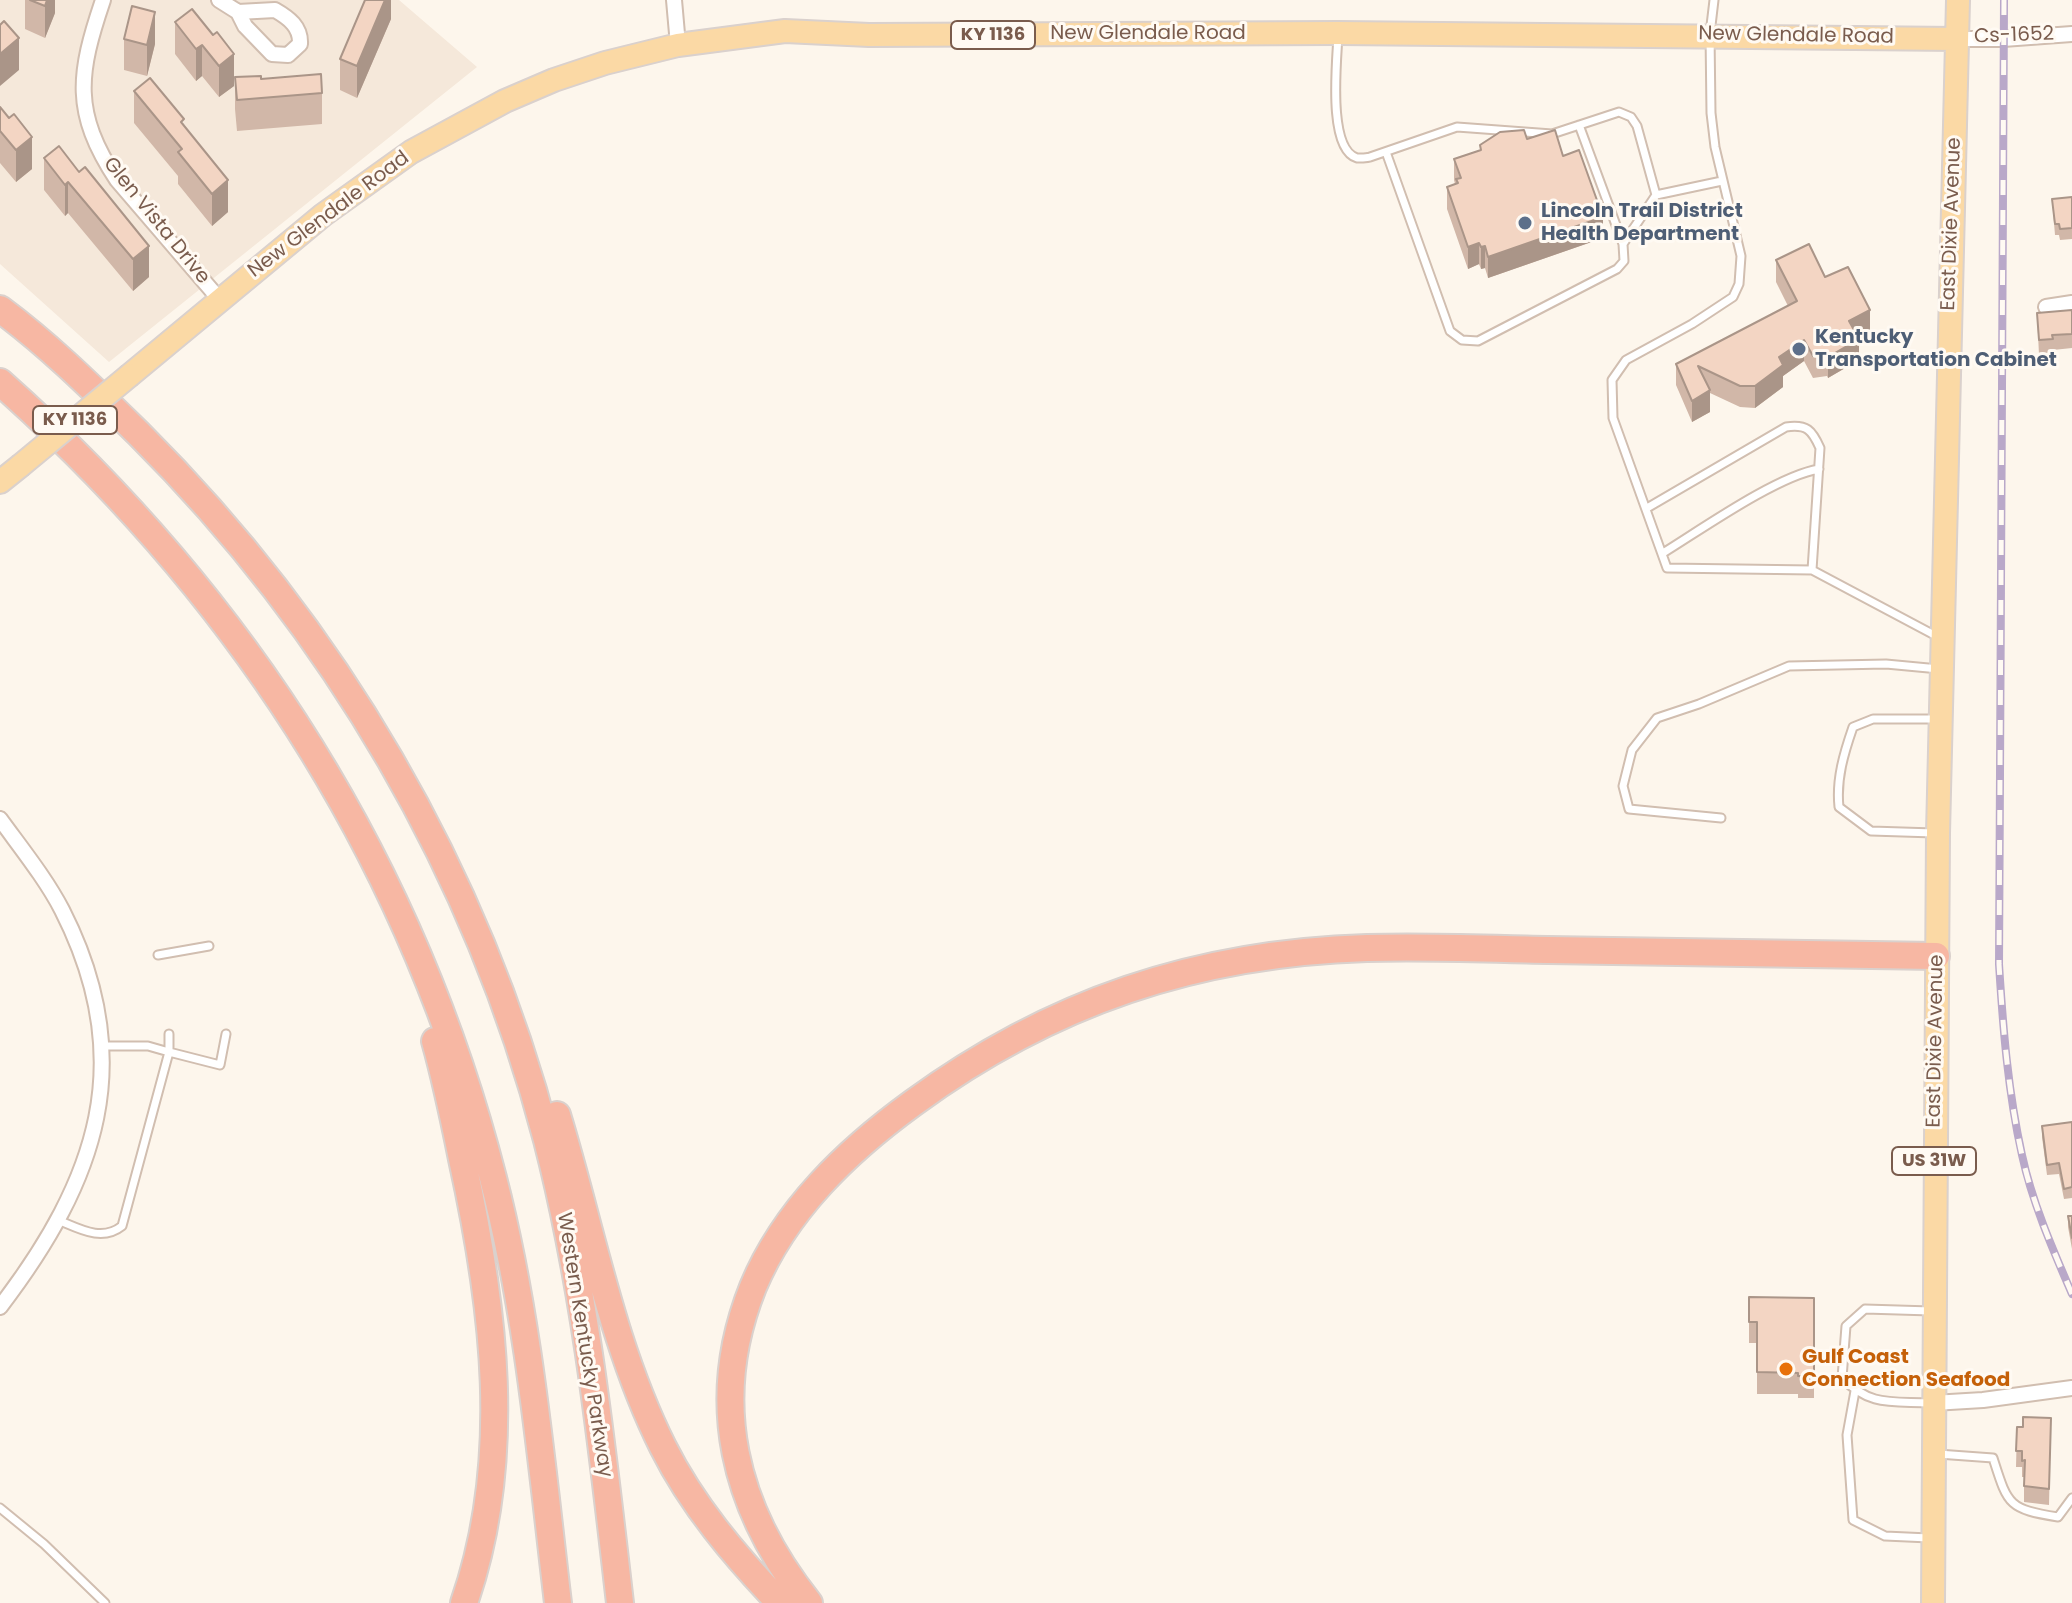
<!DOCTYPE html>
<style>
body{margin:0}
canvas{display:block;background:#fdf6ec}
</style>
<canvas width="2072" height="1603"></canvas>
<script>
const c = document.querySelector('canvas').getContext('2d');
c.lineJoin = 'round';
function fill(path, color) {
  c.fillStyle = color;
  c.fill(path, 'evenodd');
}
function stroke(path, color, width, dash) {
  c.strokeStyle = color;
  c.lineWidth = width;
  c.lineCap = dash ? 'butt' : 'round';
  c.setLineDash(dash || []);
  c.stroke(path);
}
function label(font, color, halo, rows, align = 'center') {
  c.font = font + ' Poppins,sans-serif';
  c.lineWidth = 6;
  c.setLineDash([]);
  c.textBaseline = 'middle';
  c.strokeStyle = halo;
  c.fillStyle = color;
  for (const [text, x, y, turn = 0] of rows) {
    c.save();
    c.translate(x, y);
    c.rotate((+turn || 0) * Math.PI / 180);
    c.textAlign = isNaN(turn) ? turn : align;
    if (halo) c.strokeText(text, 0, 0);
    c.fillText(text, 0, 0);
    c.restore();
  }
}
fill(new Path2D(`
 M0,0h399l78,67 -368,295 -109,-98z`), '#f5e8da');
const service = new Path2D(`
 M1714,0l-4,34 1,79 4,34 26,109 -2,28 -6,13 -41,27 -66,36 -14,20 1,38 54,150 145,2 128,68
 M1338,35c-1,25 -11,114 19,123 1,0 12,0 13,-1l87,-30 95,7 67,-22 12,5 6,9 19,69 -33,49 1,17 -7,8 -139,72 -16,-1 -12,-9 -64,-179
 M1579,125l44,119
 M1656,195l66,-14
 M1647,508l139,-81c21,-3 26,3 34,21l-8,122
 M1663,553c39,-24 114,-77 156,-84
 M1721,818l-92,-9 -6,-23 9,-36 25,-32 42,-14 90,-38 97,-2 53,5
 M1934,833l-63,-2 -32,-24c-3,-28 5,-54 14,-80l20,-8h65
 M158,955l51,-9
 M169,1034v18l51,13 6,-31
 M58,1220c22,9 44,22 64,6l47,-174 -21,-6h-47
 M1855,1391l-8,44 6,85 32,16 44,2
 M1930,1403c-39,-2 -59,4 -88,-25l4,-52 19,-17 66,2
 M1938,1454l55,4c15,47 15,51 65,59l14,-19
 M0,1508l44,36 61,59`);
const minor = new Path2D(`
 M103,0c-25,74 -31,112 14,180l103,120
 M219,0l19,12 7,14 27,28 16,1 12,-11c1,-17 -11,-26 -25,-34l-37,2
 M674,0l4,45
 M1957,39h46l69,-5
 M2046,307l26,-4
 M0,819c21,29 46,60 62,91 77,151 35,270 -62,397
 M1933,1403l50,-3 89,-12`);
const primary = new Path2D(`
 M130,375l193,-160 88,-63 94,-51 49,-21 51,-17 73,-18 107,-14 84,4 469,-2 619,6
 M0,482l20,-16
 M1933,1603l5,-770 20,-833`);
const motorway = new Path2D(`
 M0,309c50,37 94,81 138,124 197,196 339,439 409,707 39,152 55,308 73,463
 M0,382c243,216 412,480 493,796 36,139 48,283 65,425
 M435,1041c11,39 19,78 27,118 32,146 52,300 2,444
 M557,1115c34,111 54,228 106,332 29,58 72,109 117,156
 M809,1603c-75,-94 -102,-201 -56,-316 32,-77 94,-136 160,-184 138,-101 284,-150 454,-155 60,-2 121,1 181,2 130,1 259,4 388,6`);
stroke(service, '#d1beb0', 11);
stroke(minor, '#d1beb0', 18);
stroke(primary, '#dad1cd', 26);
stroke(motorway, '#dad1cd', 30);
stroke(service, '#fff', 7);
stroke(minor, '#fff', 14);
stroke(primary, '#fbd9a5', 22);
stroke(motorway, '#f7b7a3', 26);
const rail = new Path2D(`
 M2004,0l-5,964c4,64 9,128 23,191 10,47 31,95 50,139`);
stroke(rail, '#b9a8c9', 8);
stroke(rail, '#fffaf3', 5, [15]);
const primaryBridge = new Path2D(`
 M20,466l110,-91`);
stroke(primaryBridge, '#dad1cd', 26, []);
stroke(primaryBridge, '#fbd9a5', 22);
fill(new Path2D(`
 M25,0h30v13l-10,25 -20,-9z
 M391,0v19l-34,79 -17,-8v-31z
 M192,9l42,77 -15,11 -17,-21 -6,5 -21,-27v-32z
 M124,39l31,5 -8,32 -23,-6z
 M235,77l26,2 61,14v31l-85,7 -2,-22z
 M134,91l50,35 44,86 -16,14 -34,-42v-8l-44,-53z
 M0,107l32,62 -16,13 -16,-19z
 M1527,139l36,17 40,82 -115,40 -3,-10 -4,1 -2,-5 -11,5 -21,-60v-22l8,-3 -1,-4v-21l26,-9v-5z
 M59,146l90,131 -16,14 -65,-78 -3,3 -21,-26v-32z
 M2072,197v42l-12,1 -1,-5h-4l-3,-36z
 M1776,260l49,17 45,54 -12,6 1,23 -31,18 -1,-2 -14,2 -9,-17 -21,15v11l-28,21 -15,-1 -30,-14v19l-18,10 -16,-37v-21l112,-58 -12,-24z
 M2072,310v38l-19,2v4l-14,1 -2,-42z
 M2072,1122v76l-8,1 -5,-25 -12,1 -5,-38v-11z
 M2068,1216h4v33l-4,-22z
 M1749,1297l65,1v100h-16v-4h-41v-51h-8z
 M2051,1418l-2,87 -25,-3v-25h-2v-10h-6l1,-40h6z`), '#d1b7a8');
fill(new Path2D(`
 M47,0h8v13l-10,25v-32z
 M385,0h6v19l-34,79v-32z
 M155,12v32l-8,32v-31z
 M19,38v32l-19,16v-32z
 M202,45v31l-6,5v-32z
 M234,54v32l-15,11v-31z
 M32,137v32l-16,13v-32z
 M228,180v32l-16,14v-32z
 M68,182v31l-3,3v-31z
 M1603,217v21l-115,40v-21z
 M1479,243v21l-11,5v-22z
 M149,246v31l-16,14v-32z
 M1485,246v22l-4,1v-22z
 M1870,310v21l-21,11v-21z
 M1859,339v21l-31,18v-21z
 M1804,340v21l-21,15v11l-28,21v-22l24,-29z
 M1710,390v22l-18,10v-21z`), '#aa9588');
const building = new Path2D(`
 M30,0h17l-2,6z
 M365,0h20l-28,66 -17,-7z
 M132,6l23,6 -8,33 -23,-6z
 M192,9l21,26 4,-3 17,22 -15,12 -17,-21 -6,4 -21,-27z
 M4,21l15,17 -19,16v-29z
 M321,74l1,19 -85,7 -2,-23 26,-1v3z
 M150,78l34,41 -3,3 47,58 -16,14 -34,-42 4,-3 -48,-58z
 M0,107l9,11 5,-4 18,23 -16,13 -16,-19z
 M1524,130l3,9 28,-9 8,26 16,-6 24,67 -115,40 -3,-11 -4,1 -2,-4 -11,4 -21,-60 11,-4 -2,-4 5,-1 -7,-19 27,-9 -1,-5 20,-13z
 M59,146l20,26 6,-5 64,79 -16,13 -65,-77 -3,3 -21,-27z
 M2072,197v31l-12,1 -1,-5h-4l-3,-25z
 M1809,244l16,33 23,-10 22,43 -21,11 10,18 -31,18 -1,-3 -14,2 -9,-16 -25,17 4,8 -28,21h-15l-42,-20 12,24 -18,11 -16,-37 121,-63 -21,-41z
 M2072,310v24l-20,1 1,4 -14,1 -2,-27z
 M2072,1122v65l-8,2 -5,-26 -12,2 -5,-39z
 M2068,1216h4v22z
 M1749,1297l65,1v78h-16v-3l-41,-1v-50h-8z
 M2023,1417l28,1 -2,71 -25,-3 1,-26 -3,1v-10h-6l1,-24h6z`);
fill(building, '#f3d5c3');
stroke(building, '#aa9588', 2);
for (const [x, y, r, color] of [
 [1525,223,8,"#5c6f8a"],
 [1799,349,8,"#5c6f8a"],
 [1786,1369,8,"#e8710a"]
]) {
  const dot = new Path2D();
  dot.arc(x, y, r, 0, 2 * Math.PI);
  c.fillStyle = color;
  c.fill(dot);
  stroke(dot, '#fffaf3', 3);
}
for (const [x, y, w] of [
 [993,35,84],
 [75,420,84],
 [1934,1161,84]
]) {
  const box = new Path2D();
  box.roundRect(x - w / 2, y - 14, w, 28, 6);
  c.fillStyle = '#fffaf3';
  c.fill(box);
  stroke(box, '#7a5c4d', 2);
}
label('bold 18px', '#7a5c4d', null, [
 ["KY 1136",993,35],
 ["KY 1136",75,420],
 ["US 31W",1934,1161]
]);
label('20px', '#7a5c4d', '#fffaf3', [
 ["New Glendale Road",1148,34],
 ["New Glendale Road",1796,36,1],
 ["Cs-1652",2014,36,-2],
 ["New Glendale Road",329,215,-37],
 ["Glen Vista Drive",156,221,51],
 ["East Dixie Avenue",1952,224,-88],
 ["East Dixie Avenue",1936,1041,-89],
 ["Western Kentucky Parkway",584,1345,81]
]);
label('bold 20px', '#4e5e75', '#fffaf3', [
 ["Lincoln Trail District",1541,212],
 ["Health Department",1541,235],
 ["Kentucky",1815,338],
 ["Transportation Cabinet",1815,361]
], 'left');
label('bold 20px', '#c56008', '#fffaf3', [
 ["Gulf Coast",1802,1358],
 ["Connection Seafood",1802,1381]
], 'left');
</script>
